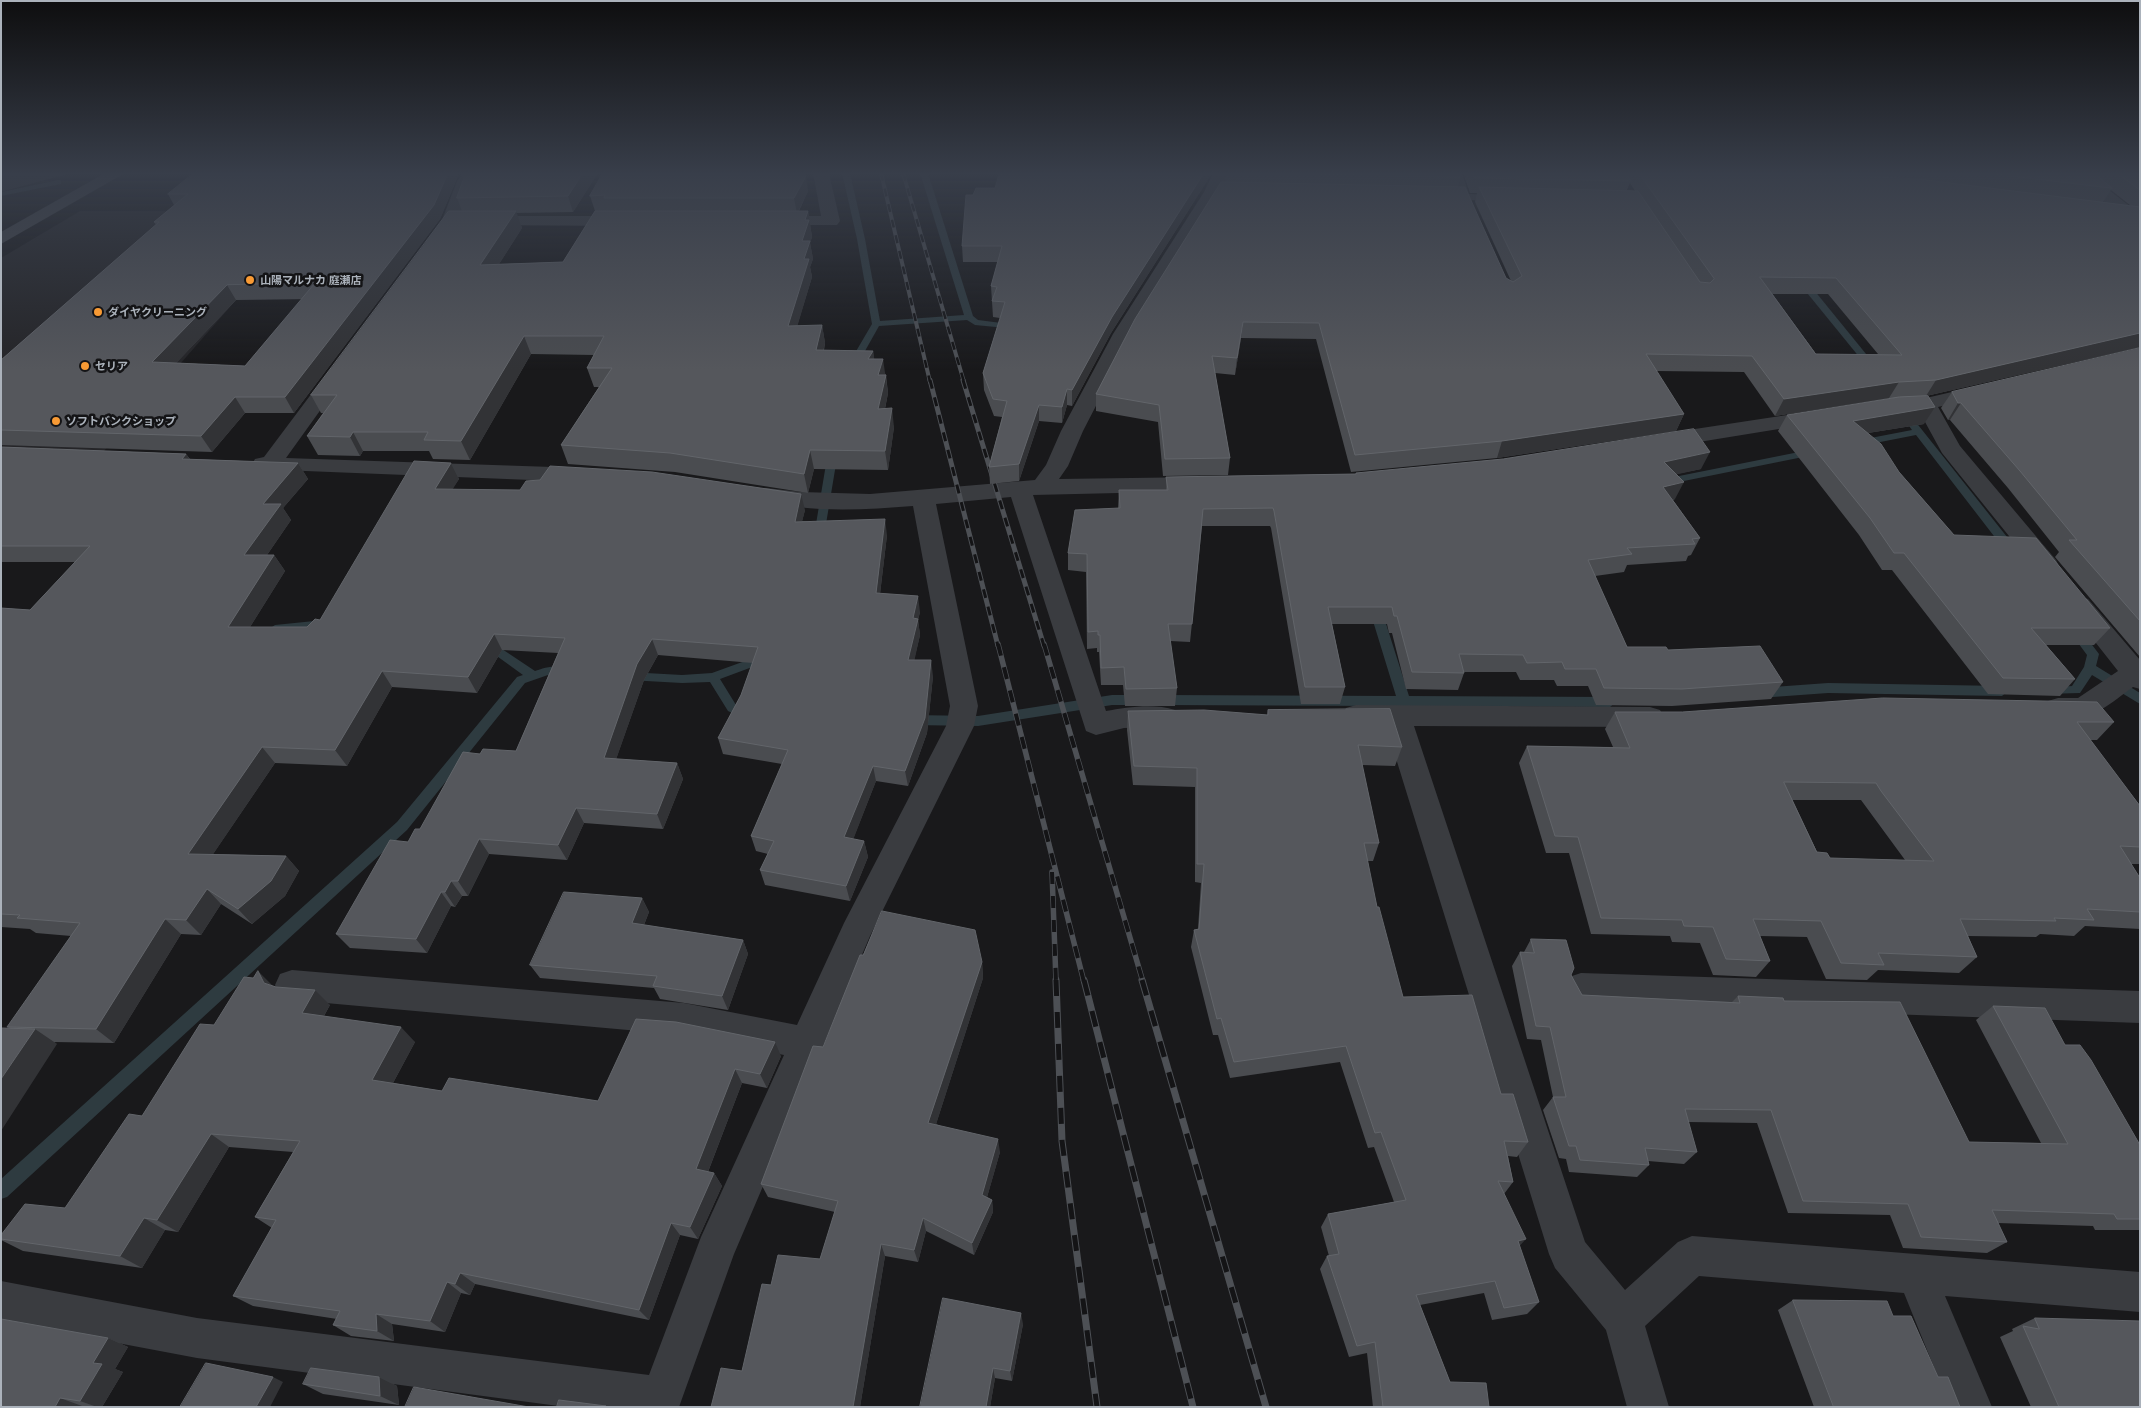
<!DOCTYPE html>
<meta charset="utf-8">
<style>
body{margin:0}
#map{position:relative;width:2141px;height:1408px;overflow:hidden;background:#19191b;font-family:"Exo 2",sans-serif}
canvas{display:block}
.frame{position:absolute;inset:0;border:2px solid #abb2bb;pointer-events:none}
</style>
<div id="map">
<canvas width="2141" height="1408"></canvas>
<div class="frame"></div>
</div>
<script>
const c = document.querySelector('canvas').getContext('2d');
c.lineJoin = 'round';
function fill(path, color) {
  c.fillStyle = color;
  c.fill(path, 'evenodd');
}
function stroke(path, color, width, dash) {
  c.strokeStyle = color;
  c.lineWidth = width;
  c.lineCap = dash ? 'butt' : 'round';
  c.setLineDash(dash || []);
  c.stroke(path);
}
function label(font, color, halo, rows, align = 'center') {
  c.font = font + ' "Exo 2","Noto Sans JP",sans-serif';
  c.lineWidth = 5;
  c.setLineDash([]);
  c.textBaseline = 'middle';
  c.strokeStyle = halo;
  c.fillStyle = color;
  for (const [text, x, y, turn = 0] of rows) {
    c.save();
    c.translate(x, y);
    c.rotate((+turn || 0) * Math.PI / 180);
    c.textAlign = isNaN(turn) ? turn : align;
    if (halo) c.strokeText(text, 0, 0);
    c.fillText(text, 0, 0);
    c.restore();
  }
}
fill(new Path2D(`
 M80,211h353l-62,88 -135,1 -132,151 -103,-3v-190z`), '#252528');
fill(new Path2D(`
 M842,173h8l15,66 15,82 84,-6 -44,-142h8l45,143 5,4 39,5v4l-42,-4 -8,-5 -88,6 -23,41h-6l-2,-2 24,-41 -15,-85z
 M58,180h3v4l-60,12v-4z
 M1799,279h6l70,86v4h-6l-70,-86z
 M1912,420l3,1 100,126 2,3 -2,3h-8l-91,-118 -56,11 -5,-3 5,-3 52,-10 -5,-7z
 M833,449l5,3 -14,84 -5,4 -5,-4 14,-84z
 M1814,449l4,1v4l-154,31 -5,-3 5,-3z
 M1375,604l6,4 28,88 201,1 6,5 -6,5 -450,-2 -6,-5 6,-5 236,1 -27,-88z
 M324,620l6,4 -2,3 -53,6 -6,-4 6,-4z
 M2076,628l4,1 19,25 -3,12 44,27v11l-48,-29 -12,18 -35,1 -2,-3 2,-3 27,-2 12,-19 3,-12 -17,-23z
 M487,639l48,32c10,-4 30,-9 37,1l-6,4 -18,-1 -23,8 -118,147 -400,367 -6,2v-20l396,-357 120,-145 6,-2 -40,-29 -2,-3 2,-3z
 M767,653l4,1 2,3 -2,3 -51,19 16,26 17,8 2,3 -2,3 -4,2 -21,-10 -18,-29 -28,1 -54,-3 -6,-4 6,-4 54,3 30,-2z
 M1828,683l174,3 6,5 -6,5 -174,-3 -69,5 -6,-5 6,-5z
 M1112,695h28l6,5 -6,5h-28l-134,21 -67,-1 -4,-2 -2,-3 2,-3 4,-2 67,1z`), '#2e3b40');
fill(new Path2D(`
 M1452,173h10l7,21 28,1 5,3 -5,3 -26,-1 2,5 -5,3 -4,-1 -3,-7 -17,-1v-4l15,-1z`), '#3a3c40');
fill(new Path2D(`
 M463,173h16l-6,8 -14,40 -19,25h-12l-3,-4 17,-22 15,-39z
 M813,173h16l11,48 -3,4h-71l-3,-4 3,-4 6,-1h49z
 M1213,173h16l-9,19 -87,142 -50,97 -15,35 -9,13 145,-2 8,2 3,5 -3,5 -8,2 -171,4 73,216c21,-4 48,-8 69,-1l4,7 -4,7 -10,3 -41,1 -28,7 -10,-4 -75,-234 -75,7 42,202 -4,20 -104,210 -136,318 -55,153h-113l-369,-49 -196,-37v-40l196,37 452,57 52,-138 83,-182 -100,-20 -392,-35 -12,-4 -5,-11 5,-11 12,-4 392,33 113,22 47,-102 102,-197 4,-20 -37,-200c-51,4 -106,7 -155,-6l-4,-5 4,-5 8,-2 35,4 69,2 165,-14 11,-15 15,-34 52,-97 91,-142z
 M2069,173h18l53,41v14l-6,-1z
 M482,216h144l6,1 3,4 -3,4 -6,1 -150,-1 -3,-4 3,-4z
 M337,367l7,2 3,4 -61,85 296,10 8,2 3,5 -3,5 -8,2 -327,-13 -3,-5 3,-5 9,-2 66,-88z
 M1982,385l7,2 3,4 -3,4 -51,12 22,39 96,114 3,6 -3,6 -9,2 -9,-2 -96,-119 -23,-42 -32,-2 -4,-4 4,-4 39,-3z
 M1820,410l8,1 3,5 -3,5 -166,27 -8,-2 -3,-5 3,-5 8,-2z
 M2079,596l9,3 52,61v29l-7,-2c-29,21 -47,40 -85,28l-4,-7 4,-7 10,-3h20l40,-27 -52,-66 4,-6z
 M1356,705l294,2 10,3 4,7 -4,7 -10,3 -236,-1 171,516 40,48 53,-48 14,-6 448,36v40l-195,-16 47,111h-42l-46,-114 -205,-17 -54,50 24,81h-42l-21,-77 -51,-62 -6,-14 -163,-528 -30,-1 -10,-3 -4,-7 4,-7z
 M1581,973l559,18v32l-559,-20 -12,-4 -5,-11 5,-11z`), '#3a3c40');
fill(new Path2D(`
 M105,173h20l-124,71v-12z`), '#484b50');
const railFar3 = new Path2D(`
 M881,173l49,209
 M903,173l61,209`);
const railFar2 = new Path2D(`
 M930,380l68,266
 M963,380l81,266`);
const railFar1 = new Path2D(`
 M998,644l86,338
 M1044,644l99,338
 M1052,872l4,110`);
const rail = new Path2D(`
 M1056,980l6,161 35,266
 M1084,980l109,427
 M1142,980l124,427`);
stroke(railFar3, '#4d5055', 4);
stroke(railFar2, '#4d5055', 5);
stroke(railFar1, '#4d5055', 5.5);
stroke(rail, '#4d5055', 7);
stroke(railFar3, '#141416', 2.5, [8]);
stroke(railFar2, '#141416', 3, [9]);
stroke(railFar1, '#141416', 4, [12]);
stroke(rail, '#141416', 5, [16]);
fill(new Path2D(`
 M466,173h132l-25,39 -57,1 6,15 -23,36 64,-2 32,-51 -5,-15 13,-23h201l4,18 -9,20h9l4,26 -2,6 3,16 -3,8 2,10 -15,49 25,-1 3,18 -1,7 49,1 1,8 12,16 2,18 -3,16 9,18 -6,43 -74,-1 -6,24 -133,-21 -107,-8 -7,-19 38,-58h-5l-7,-19 7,-13 -63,-1 -61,106 -37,-1 -4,-8h-66l-3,5 -42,-1 -11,-19 16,-23h-2l-10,-18 151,-184 -5,-13z
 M1015,173h197l-101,160 -39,73 -5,-1 -5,18 -23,-2 -20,60 -29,3 -1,-17 13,-50 -8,-1 -10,-26 -1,-17 17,-55 -7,-1 -2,-31 7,-24h-35l-1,-16 11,-51 22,-7 20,-14z
 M1226,173h233l1,4 -2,10 48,91 5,3 -36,-79 2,-9h-7l-7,-20h677v174l-214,49 -2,28 -56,9 31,39 55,63 156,93 -16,17h-48l29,34 -15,17 -72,-2 -96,-124h-10l-23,-35 -81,-104 9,-16 109,-17h-7l-114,18 -31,-44 -88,-1 28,43 -8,17 -179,27 -146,14 -35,-133 -75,-1 -6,37 -20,-2 15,85 -2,17 -65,1 -5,-54 -62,-11v-17l129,-212zM1630,183l5,8 -8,-1zM2111,190l20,16 -28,-4zM1772,294h56l50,60h-62z
 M458,176l-18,43 -146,194h-49l-33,39 -211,-7v-85l155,-135 -2,-3 20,-17 -6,-11zM302,299l-57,67 -69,-3 60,-63z
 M2140,348v309l-85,-100 4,-5 -51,-64 -58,-68h-2l-7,-12 11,-16z
 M1,447l185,7 4,5 108,4 10,16 -25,29 8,12 -24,35h7l11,16 -35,56h57l13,-7 131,-157 8,16 -7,10 353,21 -3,11 85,14 -7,59 40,18 -2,8 2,15 -6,25 19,16 -6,57 -19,53 -32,-5 -23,58 11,2 4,16 -18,44 -85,-16 -5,-15 8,-16 -12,-3 -5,-15 31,-72 -59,-10 -5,-16 23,-43 12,-32 -95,-8 -14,25 -28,79 61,4 6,16 -20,50 -79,-6 -17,37 -78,-6 -21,42h-6l-7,11 -4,-1 -24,47 -77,-5 -14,-14 72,-92 12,-13 60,-75 36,-3 42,-98 -56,-3 -25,43 -85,-6 -45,79 -72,-3 -62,91 73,2 13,15 -14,25 -33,28 -31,-20 -20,31 -20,-1 -67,109 -60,-1 3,2 -49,-16 63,-92 -35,-3 -6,-4 -29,-2v-319l29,2 45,-48h-74z
 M1701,469l-25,5 -1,25 -2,1 27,38 -9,17 -3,1 -2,5 -59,4 -3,7 -29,4 32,71 41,3 115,32 -12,17 -99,7 -76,-1 -8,-19h-31l-3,-6h-34l-4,-8h-52v1l-6,17 -52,-1 -14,-56h-3l-2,-9h-55l13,63 -5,17h-39l-30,-176 -1,-2h-68l-12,116 -20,-1 7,47 -2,18h-50l-2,-21h-22l-2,-33h-2v-4l-10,1 -1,-77 -18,-2v-17l50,-45 1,-18h47v-13l190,-3v-1z
 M1268,710l134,37 -7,19 -33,-1 17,78 -6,18h-6l10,46 26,90 98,97 27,48 -11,15 -9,-1 5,26 -9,12 15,52 20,56 -12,12 -35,6 -8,-27 -64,12 30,77 39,25h-116l-6,-54 -18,4 -29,-88 7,-13h2l-8,-29 7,-13 66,-12 -20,-55 -6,1 -28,-86 -110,16 -12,-43h-5l-22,-88 3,-17 4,-1 3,-46 -6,-1v-95l-62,-2 -6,-55 1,-19 139,4z
 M1615,712l499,10 -17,18h-7l50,66v58h-9l9,14v51l-55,-3 -11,10 -34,-2 -4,3 -68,-1 9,21 -18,16 -81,-3 -11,10 -41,-1 -19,-42 -47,-1 10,25 -14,16 -43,-2 -13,-32 -28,-1 -2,-6 -79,-2 -22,-81h-23l-27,-90 8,-17 86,1 -8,-18zM1792,800h69l44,60 -75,-2 -13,-6z
 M642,898l7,14 -5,13 99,15 5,14 -20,56 -68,-11 -6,-11 -114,-10 -10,-13z
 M1531,939l40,36 11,20 150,7 6,-6 46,5 185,141 72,1 -65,-123 17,-14 72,39 75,100v85h-45l-2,-4 -96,-3 10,19 -20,11 -84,-5 -13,-33 -102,-2 -31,-90 -69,-1 9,30 -13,12 -36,-3 1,4 -12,12 -68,-5 -3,-13 -7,-1 -16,-48 10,-13 -12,-57 -14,-1 -15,-73 8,-14h4z
 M982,962l1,16 -47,146 64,28 -13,45 5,3 1,12 -19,43 -48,-24 -8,31 -33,-6 -25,151 -118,-36 29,-86 49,-26 15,-47 -67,-15 -7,-13 62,-137z
 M273,986l57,19 -6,11 91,26 -22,41 49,8 156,10 183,-45 -14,32 -25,-5 -34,89 6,1 8,13 -24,53 -18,-4 -31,85 -174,-36 -5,11 -9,-2 -16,39 -53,-8 2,17 -43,-5 -18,-11 4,-6 -84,-13 -20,-10 39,-68 -17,-11 38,-65 -64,-5 -51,85 -13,-2 -23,38 -119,-17 -22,-11v-5l64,-27 77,-92 72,-91z
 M1793,1300l100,16 67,91h-146l-36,-97z
 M2035,1318l105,89h-109l-31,-70 13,-6 -1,-2z
 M1023,1324l-11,57 -17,-3 -5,29h-70z
 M108,1338l20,9 -13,22 8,3 -21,35h-13l-7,-1v1h-81z
 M379,1377l18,9 2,19 -76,-11 -20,-10z`), '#4a4c50');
fill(new Path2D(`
 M1,173h70l-70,19z
 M448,173h9l1,3 -18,43 -146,194 -9,-16z
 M583,173h15l-25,39 -5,-16z
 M798,173h6l1,3h1l2,15 -11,23 -3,-16z
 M1204,173h8l-101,160 -39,73v-16l40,-73z
 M516,211l6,17 -35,55 -7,-18z
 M808,211l4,26 -2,6 3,16 -3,8 2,10 -20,67 -4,-18 16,-67 -2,-18 3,-21z
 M227,285l9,15 -74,78 -10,-16z
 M1243,322l-2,16 -6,37 2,-17z
 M822,325l3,18 -6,26 -3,-19z
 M2140,333v14l-214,49 10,-16z
 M524,336l7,18 -61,106 -9,-19z
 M873,351l3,18 -8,-10z
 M883,359l5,34 -7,35 -3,-19v-34z
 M1899,382l-10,16 -114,18 9,-17z
 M1067,389v16l-5,18v-16z
 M235,397l10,16 -33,39 -11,-16z
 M1958,403h3l-11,17h-2z
 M1039,405v16l-20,60v-17z
 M1935,407l-11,17 -81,13 10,-16z
 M892,408l2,19 -6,43 -3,-19z
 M1684,414l-8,17 -179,27 5,-17z
 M353,432l10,19 -3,5 -10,-19z
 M810,450l4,19 -6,24 -4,-19z
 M1710,452l-9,17 -45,10 8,-17z
 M186,454l11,16 -15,-11z
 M298,463l10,16 -25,29 8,12 -35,51 -12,-16 19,-51z
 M451,463l8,16 -16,26 -8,-16z
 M1684,482l-9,17 -20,5 8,-17z
 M801,494l4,16 -7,28 -3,-16z
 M885,519l2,16 -9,75 -2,-17z
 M274,555l11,16 -45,72 -12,-16z
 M918,596l2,16 -2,8 2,15 -9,41 -3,-16 5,-42z
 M494,634l8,16 -25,43 -9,-16z
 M652,639l6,16 -14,25 -33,94 -7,-16 33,-94z
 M931,660l2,16 -6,57 -19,53 -3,-15z
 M382,671l10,16 -45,79 -12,-16z
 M262,747l13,16 -72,106 -15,-15z
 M677,763l6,16 -20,50 -6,-15z
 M873,766l3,15 -28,72 -4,-16z
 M576,808l8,15 -17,37 -9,-15z
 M479,839l10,15 -21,42 -10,-15z
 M864,841l4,16 -18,44 -4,-15z
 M286,856l13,15 -14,25 -33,28 -14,-15z
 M451,881l11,15 -7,11 -10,-15z
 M207,889l14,15 -20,31 -15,-15z
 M441,892l10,14 -24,47 -11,-14z
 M642,898l7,14 -10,25 -7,-14z
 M165,919l16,15 -67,109 -18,-14z
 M743,940l5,14 -20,56 -6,-14z
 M982,962l1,16 -51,159 -4,-14z
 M258,971l15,15 -9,-3z
 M315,990l15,15 -13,23 -15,-15z
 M401,1027l14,15 -28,52 -15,-14z
 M35,1029l22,15 -56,87v-52z
 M775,1042l6,14 -14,32 -7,-14z
 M735,1069l7,14 -38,99 -8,-13z
 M211,1134l18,13 -51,85 -21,-12z
 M998,1139l2,13 -16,56 -2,-13z
 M714,1173l8,13 -24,53 -8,-12z
 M992,1200l1,12 -19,43 -2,-12z
 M144,1218l21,12 -23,38 -22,-12z
 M923,1218l3,13 -8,31 -4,-12z
 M671,1223l9,12 -31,85 -10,-10z
 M1526,1239l-12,13 4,-11z
 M881,1244l4,12 -25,151h-7z
 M460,1273l15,11 -5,11 -15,-11z
 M447,1282l14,11 -16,39 -15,-11z
 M1021,1313l2,11 -11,57 -2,-10z
 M376,1314l16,10 2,17 -17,-10z
 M108,1338l20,9 -13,22 8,3 -21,35h-5l-17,-6 13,-38z
 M993,1368l2,10 -5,29h-4z
 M273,1377l10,5 -13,25h-14z
 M379,1377l18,9 2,19 -19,-9z
 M60,1398l22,8v1h-27z`), '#323336');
const building = new Path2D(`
 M194,173h254l-14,32 -149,192h-50l-34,39 -200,-6v-70l158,-138h-5l34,-28h-20zM315,283l-70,83 -93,-4 75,-77z
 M466,173h117l-15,23 -111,2z
 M603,173h195v2l8,1 -12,22h-190l1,-3 -15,1z
 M1015,173h189l-92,144 -40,73 -5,-1 -5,18 -23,-2 -20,59 -30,3 18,-66 -14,-2 -10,-26 22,-71 -13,-1 5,-14 -6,-1 11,-40h-40l4,-51h7l3,-7h19l4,-14h16z
 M1269,173h190l1,4z
 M1472,173h154l5,8 -157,-3z
 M1639,173h153l126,6 222,28v126l-204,47 -37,2 -115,17 -32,-43 -106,-2 38,60 -182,27 -147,14 -36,-132 -76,-1 -6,36 -25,-2 18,102 -65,1 -6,-54 -63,-11 39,-75 86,-137 244,5 41,91 7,4 9,-6 -43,-89 159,4 62,91 10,1 4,-4zM1760,277l76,1 66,77 -86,-1z
 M1986,173h108l18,15z
 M2118,173h22v17z
 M449,211h67l-36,54 83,-3 32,-51h213l-3,9h4l-7,21h8l-6,18h5l-21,67 34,-1 -6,25 57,1 -5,8h15l-5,16h8l-8,34 14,-1 -7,43 -75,-1 -6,24 -134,-21 -109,-8 51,-77h-25l17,-32h-80l-63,105 -37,-1 4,-8h-75l-3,5 -43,-1 30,-41h-26z
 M2140,348v273l-71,-81h8l-57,-69 -59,-68h-3l-6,-11z
 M1928,396l7,11 -82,14 28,23 18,28 55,63 82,3 74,90h-79l44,51 -72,-1 -99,-125h-10l-24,-35 -83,-103 112,-18z
 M1694,429l16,23 -46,10 20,20 -21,5 37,51 -8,1 3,5 -68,4 5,6 -44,6 39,87h39l2,3 92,-4 23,36 -101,7 -78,-1 -8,-19h-31l-3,-7 -35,1 -4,-8 -64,-1 5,19 -52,-1 -15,-56h-3l-2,-9h-64l17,80h-40l-31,-176 -1,-3 -70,1 -11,115h-24l9,64 -51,1 -2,-22 -23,1 -1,-33h-2v-4l-10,1 -1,-78 -19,-1 7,-43 45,-2 -1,-18h49l-2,-13 190,-3v-1l147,-14z
 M1,447l185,7 -4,5 116,4 -35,41h18l-37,51h30l-46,72h79l8,-8 5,1 94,-159 37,2 -16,26 85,1 6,-9 14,-1 10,-14 102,6 149,22 -6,28 90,-3 -9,74 42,3 -5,22 5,1 -10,41h23l-6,58 -20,53 -32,-5 -29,71 20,4 -18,45 -86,-16 14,-29 -23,-5 37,-86 -70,-12 23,-43 17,-48 -106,-8 -15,25 -33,94 73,5 -20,51 -81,-6 -18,37 -79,-6 -21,42h-7l-6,11h-4l-25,47 -80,-5 54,-94 18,2 7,-13h5l43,-77 17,2 3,-5 33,2 49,-113 -71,-4 -26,43 -86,-6 -47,79 -73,-3 -74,107 98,2 -15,25 -33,28 -31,-20 -21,31 -21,-1 -69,110 -89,-2 73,-104 -63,-5 3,-3 -19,-1v-306l29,2 60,-64h-89z
 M1883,698l214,4 17,20h-37l63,84v41l-20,-1 20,32v34l-53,-3 7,11 -40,-2 2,3 -96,-2 17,38 -99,-4 6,12 -43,-2 -20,-42 -68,-2 17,42 -44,-2 -13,-32 -29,-1 -2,-6 -81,-2 -23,-81 -23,-1 -28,-90 103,2 -15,-36h67zM1784,782l92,1 5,8 53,70 -104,-3 -3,-5 -10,-1z
 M1390,709l12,38 -44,-2 21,98h-15l13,64h2l24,90 69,-2 29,99h12l15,48 -24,-1 9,41 -15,-1 28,58 -8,2 21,61 -35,6 -9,-27 -79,14 34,87 36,1 3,24h-106l-8,-65 -18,4 -30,-90 12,-2 -11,-40 78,-14 -25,-68 -6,1 -29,-87 -112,16 -13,-44 -4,1 -23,-89 5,-1 5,-65h-7v-96l-63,-2 -6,-55 76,-1 64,5v-5z
 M564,892l78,6 -10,25 111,17 -21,56 -69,-10 4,-10 -127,-11z
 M882,911l93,19 7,32 -54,161 70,16 -16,56 10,5 -20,43 -49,-25 -9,32 -33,-6 -28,163h-142l10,-39 21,3 20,-87 9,1 7,-30 42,4 18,-58 -77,-17 52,-138 10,1 37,-92h3z
 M1531,939l35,1 8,28 -3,7 11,20 158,8 -2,-7 45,2 1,3 116,1 69,140 99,2 -75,-138 52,2 20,37h15l11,15 49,85v74h-23l-3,-5 -122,-4 15,32 -86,-5 -13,-33 -105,-3 -32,-91 -86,-1 12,43 -52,-4 4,17 -69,-5 -4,-14h-7l-16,-49h13l-16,-70 -14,-1 -16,-74 14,1z
 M258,971l6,12 12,4 39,3 -13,23 99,14 -29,53 70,11 7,-13 149,23 38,-82 40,3 99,20 -15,32 -25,-5 -39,100 18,4 -24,54 -19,-4 -32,87 -179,-37 -5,11 -8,-2 -17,39 -54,-7 1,17 -44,-6 7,-14 -107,-15 43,-76 -21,-3 45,-76 -89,-7 -54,86 -13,-2 -24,38 -119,-17v-4l24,-31 40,4 64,-94 13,2 58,-92 14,1 30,-48 9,1z
 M1,1028l34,1 -34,50z
 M943,1298l78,15 -11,58 -17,-3 -7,39h-66z
 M1793,1300l94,1 6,15h18l27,61h10l12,30h-126z
 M2035,1318l105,3v86h-81l-36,-81 16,3z
 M1,1319l107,19 -15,25 9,1 -22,37 -20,-3 -5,9h-54z
 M206,1363l67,14 -17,30h-76z
 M311,1368l68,9 1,19 -77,-12z
 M414,1387l115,20h-124z
 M559,1400l47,6 -49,1z`);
fill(building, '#55575c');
stroke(building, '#62656a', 1);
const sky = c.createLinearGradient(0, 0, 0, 370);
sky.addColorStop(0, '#0e0e0f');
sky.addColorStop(0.47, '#383e4a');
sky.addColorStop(1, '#383e4a00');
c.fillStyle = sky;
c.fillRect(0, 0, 2141, 370);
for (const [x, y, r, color] of [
 [250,280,5,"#f89a34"],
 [98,312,5,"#f89a34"],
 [85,366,5,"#f89a34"],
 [56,421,5,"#f89a34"]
]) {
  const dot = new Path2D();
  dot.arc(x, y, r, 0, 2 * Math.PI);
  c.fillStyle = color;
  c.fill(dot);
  stroke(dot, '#141416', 2);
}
label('bold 11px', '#abb2bb', '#141416', [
 ["山陽マルナカ 庭瀬店",260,280],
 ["ダイヤクリーニング",108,312],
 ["セリア",95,366],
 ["ソフトバンクショップ",66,421]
], 'left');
</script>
